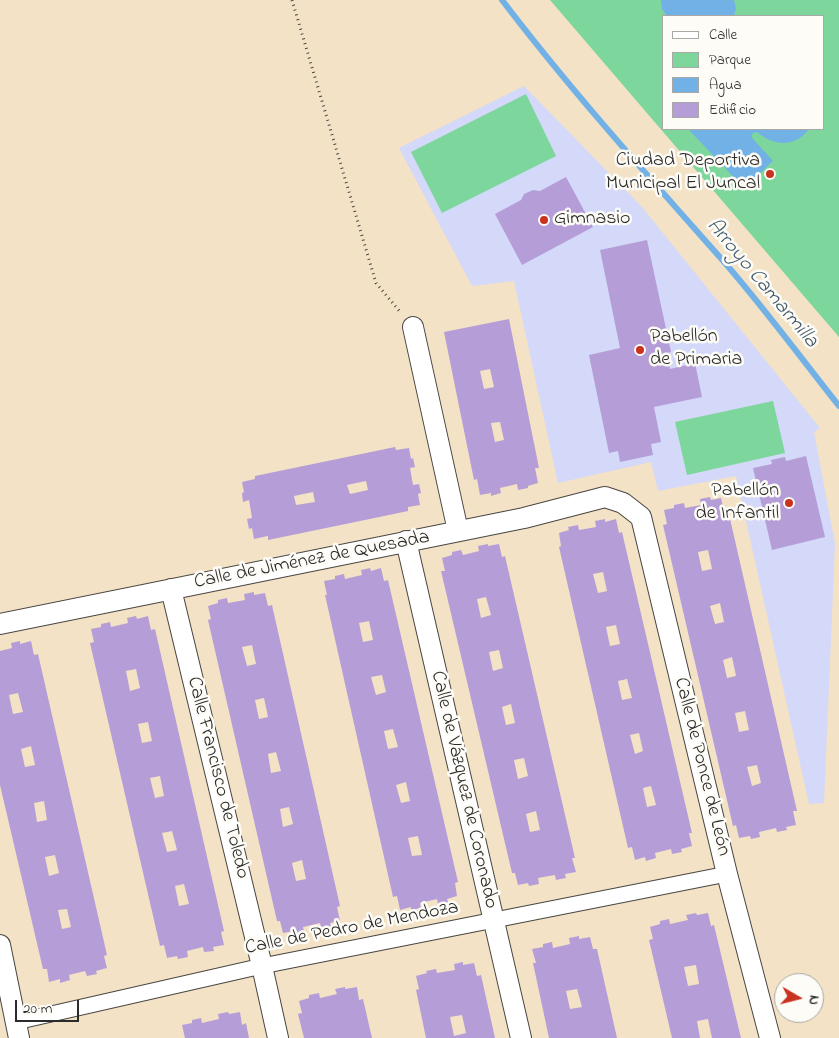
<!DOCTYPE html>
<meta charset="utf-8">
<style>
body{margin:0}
#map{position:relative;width:839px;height:1038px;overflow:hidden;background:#f3e2c6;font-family:"Indie Flower",sans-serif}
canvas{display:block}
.legend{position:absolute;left:662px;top:15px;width:162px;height:115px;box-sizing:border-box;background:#fdfcf7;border:1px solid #a9a8a5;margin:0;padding:6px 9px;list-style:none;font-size:15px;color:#2b2b2b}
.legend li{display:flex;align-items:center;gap:10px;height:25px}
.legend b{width:25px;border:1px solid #a9a8a5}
.north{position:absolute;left:774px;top:973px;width:50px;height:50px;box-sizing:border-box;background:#fdfcf7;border:1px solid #a9a8a5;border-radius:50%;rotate:98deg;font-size:14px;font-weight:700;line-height:20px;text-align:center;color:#2b2b2b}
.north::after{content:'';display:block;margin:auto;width:18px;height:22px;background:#c8321e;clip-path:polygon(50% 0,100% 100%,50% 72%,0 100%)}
.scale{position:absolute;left:15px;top:1000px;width:64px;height:22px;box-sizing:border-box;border:2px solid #2b2b2b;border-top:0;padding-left:6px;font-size:15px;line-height:18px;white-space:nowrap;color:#2b2b2b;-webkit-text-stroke:4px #fdfcf7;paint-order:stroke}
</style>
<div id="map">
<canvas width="839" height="1038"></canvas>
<ul class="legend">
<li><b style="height:6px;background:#fff"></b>Calle</li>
<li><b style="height:14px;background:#7dd69c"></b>Parque</li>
<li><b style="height:14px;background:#72b1e5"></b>Agua</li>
<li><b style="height:14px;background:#b59ed7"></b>Edificio</li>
</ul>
<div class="north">N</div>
<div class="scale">20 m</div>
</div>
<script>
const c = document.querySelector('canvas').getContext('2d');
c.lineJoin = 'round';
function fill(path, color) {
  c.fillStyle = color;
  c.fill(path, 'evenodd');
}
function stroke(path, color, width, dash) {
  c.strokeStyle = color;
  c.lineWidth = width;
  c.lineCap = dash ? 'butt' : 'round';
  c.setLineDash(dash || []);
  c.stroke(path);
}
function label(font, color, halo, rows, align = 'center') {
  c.font = font + ' "Indie Flower",sans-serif';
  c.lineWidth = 5;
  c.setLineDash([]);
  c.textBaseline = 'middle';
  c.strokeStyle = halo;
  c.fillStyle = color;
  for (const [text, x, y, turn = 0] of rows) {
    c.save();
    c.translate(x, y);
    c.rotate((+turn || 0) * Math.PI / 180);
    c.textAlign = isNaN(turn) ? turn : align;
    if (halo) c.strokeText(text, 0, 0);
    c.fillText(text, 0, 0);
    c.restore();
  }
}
fill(new Path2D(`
 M524,86l118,121 178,221 -6,4 21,112 -11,259 -15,1 -73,-328 -78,15 -7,-29 -93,21 -44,-202 -42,5 -73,-138z`), '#d4d8f9');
fill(new Path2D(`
 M550,0h289v337zM663,16h160v113h-160z
 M526,94l30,62 -114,57 -31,-61z
 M773,401l12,52 -98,22 -12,-53z`), '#7dd69c');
fill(new Path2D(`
 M661,0h73l2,8 -2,8h-67l-5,-7z
 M692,129h117c-14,19 -36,17 -52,3l-4,1 -2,3 2,3 20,22 -29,27 -54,-57z`), '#72b1e5');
stroke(new Path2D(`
 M502,0c70,92 147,177 223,263 40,46 76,95 114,143`), '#72b1e5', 6);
fill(new Path2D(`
 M566,177l27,50 -71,38 -27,-51 26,-14 3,-6 9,-4 7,1z
 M647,240l24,112 -4,1 3,16 25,-6 7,34 -48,10 7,35 -10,2 2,11 -33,7 -2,-11 -9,2 -20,-98 31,-7 -20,-98z
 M509,319l30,149h-4l3,15 -10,3v2l-10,2 -1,-6 -17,4 1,5 -10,3v-3l-11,2 -3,-16 -3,1 -30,-148zM490,369l4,18 -10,2 -4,-18zM500,422l4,18 -9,2 -4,-19z
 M395,447l1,3 13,-2 2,11 2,-1 2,9 -5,1 3,17 6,-1 2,9 -3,1 2,11 -12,2v4l-43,9 -97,20v-4l-14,3 -2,-11 -3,1 -2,-10 5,-1 -3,-18 -6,2 -1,-9 2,-1 -2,-10 13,-3v-3zM366,481l2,9 -18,4 -3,-9zM313,492l2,10 -19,3 -2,-9z
 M806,456l19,81 -53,13 -19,-82 19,-4 -1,-4 14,-3 1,4z
 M710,497l1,3 10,-2 3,13 4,-1 69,301h-4l3,14 -10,2 1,3 -10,2 -1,-4 -17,4 1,5 -9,2 -1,-3 -11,2 -3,-13 -3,1 -70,-301 4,-1 -3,-14 10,-2v-3l10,-2 1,5 16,-3 -1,-6zM708,550l4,19 -10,2 -4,-19zM720,603l4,19 -9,2 -5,-18zM732,657l4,19 -9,2 -4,-18zM745,711l4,19 -10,2 -4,-19zM757,765l4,18 -9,3 -5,-19z
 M605,519v3l11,-3 3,14 3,-1 70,301h-3l3,13 -11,3 1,3 -10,2 -1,-5 -16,4 1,5 -10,3 -1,-4 -10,3 -3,-13 -4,1 -69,-301 2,-1 -2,-13 10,-3 -1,-3 10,-2 1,5 17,-3 -1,-6zM603,572l4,19 -9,2 -5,-19zM616,625l4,19 -10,2 -4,-19zM627,679l5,19 -10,2 -4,-19zM639,733l4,18 -8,3 -5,-19zM651,786l5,19 -9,2 -4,-19z
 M488,544v2l11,-2 3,13 3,-1 70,302h-3l4,14 -11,2 1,4 -10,2 -1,-5 -17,3 1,6 -10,2 -1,-3 -10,2 -3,-12h-3l-71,-302h4l-3,-13 10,-3v-3l9,-2 2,5 16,-4 -1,-5zM486,597l5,18 -10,3 -4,-19zM499,650l4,18 -10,3 -4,-19zM511,704l4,19 -9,2 -4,-18zM524,758l4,18 -10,3 -4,-19zM536,811l4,19 -10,2 -4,-18z
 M370,568l1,3 10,-3 3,13 4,-1 70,302 -3,1 2,13 -10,3 1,3 -10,2 -1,-5 -17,4 1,5 -10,2v-3l-11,3 -3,-14 -4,1 -68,-302h2l-3,-14 11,-2v-3l9,-2 1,5 17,-4 -1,-5zM369,621l4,19 -10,2 -4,-19zM382,675l4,17 -10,3 -5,-18zM393,729l5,18 -10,2 -4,-18zM406,782l4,19 -9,2 -5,-18zM418,836l4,19 -10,1 -4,-18z
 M254,592v3l11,-2 3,13 4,-1 68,301 -3,1 3,14 -10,2 1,3 -10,1 -1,-4 -17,4 1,5 -9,2 -1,-3 -11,2 -3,-12h-3l-69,-301 3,-1 -3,-13 10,-3v-3l9,-2 1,5 17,-3 -1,-6zM252,645l4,19 -9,2 -5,-19zM264,698l4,19 -9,2 -4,-19zM276,752l5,19 -10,2 -3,-19zM289,807l4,17 -10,3 -3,-18zM302,860l4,19 -10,2 -4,-18z
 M136,616l1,3 11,-3 3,14 4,-1 69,302 -3,1 3,13 -11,2 1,4 -10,1 -1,-5 -16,4 1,6 -10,2 -1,-3 -10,2 -3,-13 -4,1 -70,-303 4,-1 -3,-13 10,-2v-3l9,-2 1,5 17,-4 -1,-5zM136,669l4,19 -10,3 -4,-20zM148,722l4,19 -10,2 -4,-19zM160,776l4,20 -9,2 -5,-20zM172,831l5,19 -10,2 -5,-19zM184,884l5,20 -10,2 -4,-20z
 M20,641v3l11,-3 3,14 4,-1 69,301 -3,1 3,12 -11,3 1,3 -10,2 -2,-5 -16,4 1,5 -10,3v-4l-11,3 -2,-13h-4l-43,-184v-134l12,-3 -1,-5zM18,693l5,19 -10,2 -4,-19zM31,746l4,19 -10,2 -4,-18zM44,801l3,19 -10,2 -3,-19zM55,855l4,18 -10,3 -4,-19zM67,909l4,18 -9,2 -4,-19z
 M696,913l1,2 11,-2 3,13 3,-1 27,113h-29l-4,-19 -11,2 3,17h-28l-23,-98 4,-1 -3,-12 10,-3v-3l9,-2 1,5 18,-4 -2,-5zM696,965l3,19 -11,2 -4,-19z
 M579,936v3l11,-2 3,12h4l20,89h-68l-16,-75h3l-4,-14 11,-2v-3l9,-2 1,6 17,-4 -1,-6zM577,989l5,18 -12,2 -4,-18z
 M463,962v3l11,-2 3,13 4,-1 14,63h-69l-10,-48 3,-1 -3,-13 11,-3 -1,-2 10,-2 1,4 18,-3 -1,-6zM462,1015l4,18 -12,3 -4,-19z
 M345,987v2l12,-2 2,13 4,-1 9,39h-68l-6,-24 4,-1 -3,-12 10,-3v-3l10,-2 1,5 17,-4 -2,-5z
 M228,1012l1,2 11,-2 2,13 4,-2 3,15h-64l-3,-13 10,-2v-3l9,-2 1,5 17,-4 -1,-5z`), '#b59ed7');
const pedestrian = new Path2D(`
 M16,1022l246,-56 465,-92`);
const minor = new Path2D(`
 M413,327l45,204
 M406,541l115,497
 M171,589l91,377 16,72
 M0,624l524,-106 81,-21 18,6 18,14 86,357 43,164
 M0,945l19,93`);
stroke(pedestrian, '#494642', 17);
stroke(minor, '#494642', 22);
stroke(new Path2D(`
 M292,0l84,283 25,30`), '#494642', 3, [1, 4]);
stroke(pedestrian, '#fff', 15);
stroke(minor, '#fff', 20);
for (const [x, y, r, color] of [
 [770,174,5,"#c8321e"],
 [544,220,5,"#c8321e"],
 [640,350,5,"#c8321e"],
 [789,503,5,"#c8321e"]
]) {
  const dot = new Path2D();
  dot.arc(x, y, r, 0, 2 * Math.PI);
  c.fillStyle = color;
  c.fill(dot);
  stroke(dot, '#fdfcf7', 2);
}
label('20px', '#2b2b2b', '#fdfcf7', [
 ["Ciudad Deportiva",760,162],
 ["Municipal El Juncal",760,185],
 ["Gimnasio",554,220,"left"],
 ["Pabellón",650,338,"left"],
 ["de Primaria",650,361,"left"],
 ["Pabellón",779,492],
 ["de Infantil",779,515]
], 'right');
label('20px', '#2b2b2b', '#fdfcf7', [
 ["Calle de Jiménez de Quesada",312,561,-11],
 ["Calle de Ponce de León",701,767,76],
 ["Calle Francisco de Toledo",217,778,76],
 ["Calle de Vázquez de Coronado",463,790,77],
 ["Calle de Pedro de Mendoza",352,929,-11]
]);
label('italic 21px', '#445a6c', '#fdfcf7', [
 ["Arroyo Camarmilla",761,284,50]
]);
</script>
